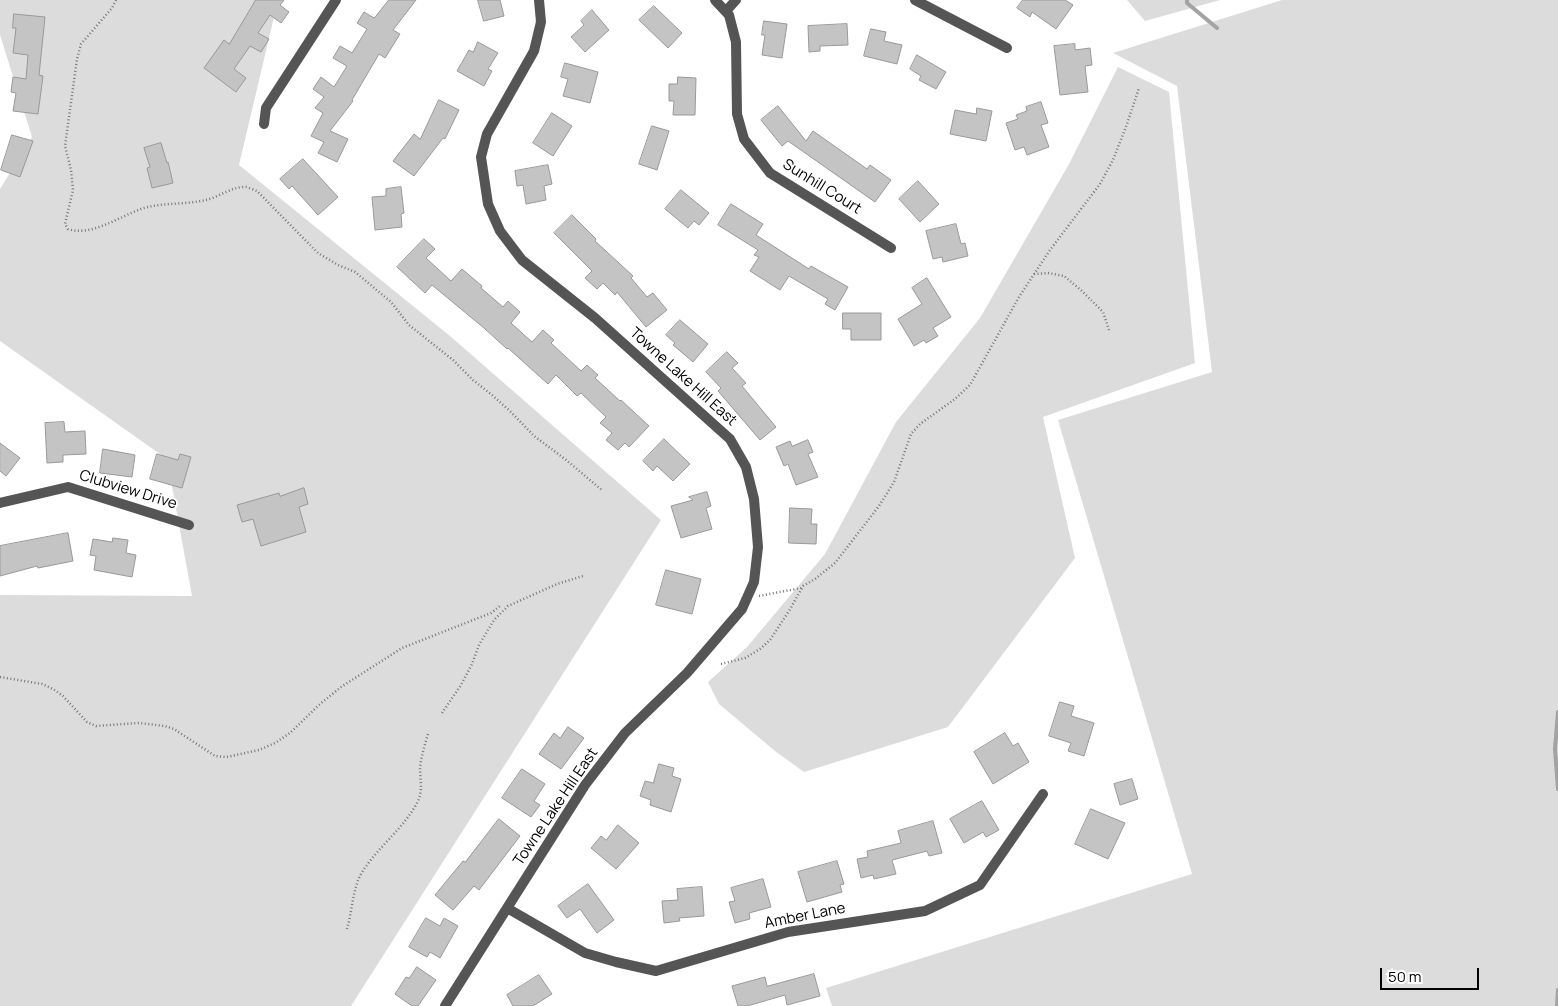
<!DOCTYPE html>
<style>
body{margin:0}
#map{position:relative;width:1558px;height:1006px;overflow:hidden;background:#fff;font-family:Manrope,sans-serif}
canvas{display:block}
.scale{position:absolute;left:1380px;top:968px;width:99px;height:22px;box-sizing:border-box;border:2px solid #000;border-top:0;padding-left:6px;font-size:15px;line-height:18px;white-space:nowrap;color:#000;-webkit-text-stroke:4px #fff;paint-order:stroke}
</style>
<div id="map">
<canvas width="1558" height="1006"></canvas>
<div class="scale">50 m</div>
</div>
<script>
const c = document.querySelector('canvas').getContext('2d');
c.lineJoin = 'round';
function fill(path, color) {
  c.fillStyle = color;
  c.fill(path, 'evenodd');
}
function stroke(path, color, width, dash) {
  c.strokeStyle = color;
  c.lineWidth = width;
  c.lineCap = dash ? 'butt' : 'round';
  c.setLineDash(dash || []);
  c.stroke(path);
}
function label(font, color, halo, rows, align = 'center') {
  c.font = font + ' Manrope,sans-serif';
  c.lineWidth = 4;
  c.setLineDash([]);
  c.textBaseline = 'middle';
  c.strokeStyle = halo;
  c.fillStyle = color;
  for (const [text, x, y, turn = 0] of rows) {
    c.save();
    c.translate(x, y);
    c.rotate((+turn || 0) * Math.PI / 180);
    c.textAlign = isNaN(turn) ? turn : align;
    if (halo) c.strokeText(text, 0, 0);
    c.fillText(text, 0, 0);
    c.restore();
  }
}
fill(new Path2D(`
 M0,0h278l-39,165 211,171 211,184 -310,486h-351v-411l192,1 -25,-137 -167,-118v-152l32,-52 -32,-102z
 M1127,0h93l-75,21z
 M1282,0h276v1006h-726l-6,-18 366,-114 -134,-454 154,-48 -35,-286 -64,-33z
 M1118,67l51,25 26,271 -152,54 32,141 -127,169 -144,45 -29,-21 -56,-47 -11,-22 39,-35 78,-93 71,-132 84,-104 89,-154z`), '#dcdcdc');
stroke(new Path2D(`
 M1187,0v3l30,25
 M1558,712l-3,37 3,40
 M1557,1006l1,-16`), '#a3a3a3', 4);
const building = new Path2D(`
 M256,0h28l-4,5 9,7 -8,11 -11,-8 -12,18 11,6 -8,13 -11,-6 -16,23 12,9 -10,14 -32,-24 20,-28 5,4z
 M389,0h27l-23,30 7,4 -15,24 -6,-4 -27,46 1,1 -23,30 18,8 -11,23 -19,-9 6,-11 -13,-6 12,-23 -8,-5 9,-11 -11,-8 8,-12 13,10 13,-21 -14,-8 7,-12 12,7 15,-24 -10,-6 7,-11 10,6z
 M478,0h22l4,16 -20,5z
 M1023,0h42l8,5 -17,24 -24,-17 -2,5 -13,-9z
 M654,6l28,27 -14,15 -29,-28z
 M592,10l17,20 -24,22 -14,-15 13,-12 -3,-4z
 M14,14l31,3 -6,58 4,1 -5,38 -25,-3 3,-18 -5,-1 2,-15 13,2 2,-24 -15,-2 3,-25h-3z
 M764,21l23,3 -5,34 -20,-3 3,-20h-3z
 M847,24l1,21 -28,1v5l-11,1 -1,-26z
 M871,29l15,3 -2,9 18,4 -5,19 -33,-8z
 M478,42l20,11 -10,16 4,2 -8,15 -27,-15 12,-21 4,2z
 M1075,44v6l15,-2 2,17 -7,1 3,26 -28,3 -6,-49z
 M917,55l29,17 -10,17 -17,-9 2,-4 -11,-7z
 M565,63l33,9 -8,31 -27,-7 5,-17 -7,-2z
 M678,77l18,1 -1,37h-22l1,-14h-5v-17h8z
 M439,100l20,10 -14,29 -2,-1 -29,38 -21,-15 21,-27 6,5z
 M1041,102l7,21 -7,2 8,22 -22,8 -3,-8 -9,3 -9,-27 12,-4 -2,-4 11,-4 -1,-4z
 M778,106l28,35 7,-10 54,38 3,-4 21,15 -16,22 -87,-61 -6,5 -21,-26z
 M977,108l15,3 -6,30 -36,-7 5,-24 21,4z
 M552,113l20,13 -19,30 -20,-13z
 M652,126l17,5 -12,39 -18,-6z
 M12,135l21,6 -13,36 -19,-7z
 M161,143l6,20 1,-1 5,21 -21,5 -5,-20 3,-1 -6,-19z
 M303,159l35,38 -20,18 -26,-29 -3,3 -9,-10z
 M548,165l4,19 -8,2 2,14 -20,4 -3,-19 -6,1 -2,-15z
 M918,181l21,23 -19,18 -21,-23z
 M401,187l3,26 -3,1 1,13 -27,3 -3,-33 14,-1v-7z
 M681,190l28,23 -10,12 -5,-4 -6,7 -23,-19z
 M731,204l32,20 -7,11 53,34 2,-3 37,21 -13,23 -10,-6 3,-5 -39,-23 -9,14 -30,-19 9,-14 -5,-2 4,-5 -40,-25z
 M572,215l24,24 -1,2 38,35 -2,2 16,19 6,-4 14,17 -21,17 -29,-35 -2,3 -12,-12 -6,6 -12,-11 7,-7 -38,-38z
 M956,224l5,20 4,-1 3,13 -25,6 -1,-5 -9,2 -7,-28z
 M424,239l11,10 -9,9 25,23 11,-12 20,17 -1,2 22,19 5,-6 12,11 -9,11 21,19 11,-12 11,10 -3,3 30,28 6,-6 11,10 -3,3 25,23 1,-1 28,26 -20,21 -4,-4 -7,7 -12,-10 6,-7 -12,-10 6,-6 -25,-24 -4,3 -21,-21 -8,9 -40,-36 -1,1 -23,-21 -52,-43 -7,8 -28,-26z
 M927,278l24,39 -18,11 5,8 -12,7 -2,-3 -10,6 -16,-27 24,-15 -10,-16z
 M843,313h38v27h-30v-11h-8z
 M680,320l28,24 -15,18 -20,-17 2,-2 -9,-8z
 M727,352l11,11 -6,5 14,15 -4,3 34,41 -16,13 -42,-49 3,-3 -15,-16z
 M64,422l1,10 20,-1 1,23 -23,1v7l-16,1 -2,-40z
 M664,439l26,25 -17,17 -16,-15 -4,5 -10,-10z
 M808,440l5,12 -5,2 10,23 -22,8 -8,-21 -4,2 -8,-19 14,-6 2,5z
 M0,443l20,15 -14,18 -6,-5z
 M103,449l32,6 -3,22 -32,-4z
 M157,454l21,6 2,-6 11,3 -9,31 -32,-9z
 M304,488l4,16 -9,3 7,25 -45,14 -8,-27 -11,3 -5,-17 42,-12 1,3z
 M707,492l4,14 -5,2 6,21 -31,9 -10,-32 22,-6 -4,-3z
 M790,508l22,1 -1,15h6l-1,20 -27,-1z
 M68,533l5,28 -35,7 -1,-2 -37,10v-30z
 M113,538l15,2 -2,13 10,2 -4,22 -38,-7 2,-14 -6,-1 3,-16 19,3z
 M666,570l35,9 -9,35 -36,-9z
 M1060,702l14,4 -3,10 23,7 -10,33 -16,-5 3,-8 -22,-7z
 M568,727l16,11 -23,31 -22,-15 15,-21 6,5z
 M1005,733l8,13 5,-3 11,19 -36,22 -19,-32z
 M659,764l15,4 -2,8 9,3 -10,33 -21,-7 1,-5 -11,-4 5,-15 8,2z
 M522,769l23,15 -11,17 6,4 -9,12 -29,-19z
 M1132,779l6,20 -18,6 -6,-21z
 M982,801l17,29 -13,7 -3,-5 -19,11 -14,-24z
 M1091,809l34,14 -17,36 -33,-15z
 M499,819l21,17 -41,54 -5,-4 -21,24 -18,-15 28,-34 2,1z
 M933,821l9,32 -13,3 -2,-5 -35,9 4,14 -22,5 -1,-4 -12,3 -4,-19 11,-2 -1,-6 34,-8 -3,-12z
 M618,825l21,18 -23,26 -25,-21 10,-12 5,4z
 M837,861l7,23 -4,1 2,7 -35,10 -9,-30z
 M763,879l8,28 -22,6 1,6 -15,4 -6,-21 6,-1 -4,-13z
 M588,884l26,36 -17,13 -17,-24 -13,9 -9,-12z
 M702,887l2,29 -25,2 1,3 -16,2 -2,-22 16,-1 -1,-11z
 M426,918l14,8 4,-8 14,8 -18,32 -10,-6 -3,5 -18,-10z
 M417,967l19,13 -18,26h-6l-17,-12 11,-17 3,1z
 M814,974l6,22 -33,9 -2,-10 -38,11h-9l-6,-20 33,-9 2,9z
 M539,975l13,19 -19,12h-20l-6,-11z`);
fill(building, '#c4c4c4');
stroke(building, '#999', 1);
stroke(new Path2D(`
 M116,0l-4,8 -31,36 -4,15 -12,87 6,24 2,20 -8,34 3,5c22,8 51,-12 73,-20 21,-7 44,-4 65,-9 13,-3 27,-14 40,-13 4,1 8,3 11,4l61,62 20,12 17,7 36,30 18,23 44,35 20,20 19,15 19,17 23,24 31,23 38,32
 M1034,274l14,-1 16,3 18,15 21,21 6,18
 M759,596l42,-8
 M721,664l24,-6 15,-9 10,-9 19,-29 14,-25 12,-7 20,-16 44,-57 15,-24 17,-48 9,-10 35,-25 15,-14 49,-88 31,-47 50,-66 13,-24 14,-36 12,-36
 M0,677l42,7 11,5 10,7 24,26 9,4 43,-3 26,3 9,3 41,27 12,1 32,-7 16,-7 15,-10 30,-29 21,-17 61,-39 89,-35 9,-7
 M442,713l19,-28 11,-21 7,-19 15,-25 14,-14 49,-22 26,-8
 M347,929c5,-17 6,-41 14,-55 16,-27 43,-45 57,-73 5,-11 2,-22 2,-33 1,-11 5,-24 8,-34`), '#777', 2.5, [1, 2.5]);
stroke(new Path2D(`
 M715,0l14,15 7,27 1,72 7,25 26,34 121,75
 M915,0l92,48
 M726,11l10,-11
 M264,124l2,-16 70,-108
 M0,503l68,-16 121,38
 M507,908l78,45 31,9 40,9 132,-39 137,-21 55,-26 63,-91
 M445,1006l140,-221 40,-52 62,-60 55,-64 12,-27 4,-35 -4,-48 -8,-32 -16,-28 -135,-121 -73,-58 -22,-29 -12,-27 -7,-47 6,-23 47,-83 7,-29 -2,-22`), '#555', 10);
label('15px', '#000', '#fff', [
 ["Sunhill Court",822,187,32],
 ["Towne Lake Hill East",683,377,42],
 ["Clubview Drive",128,490,17],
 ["Towne Lake Hill East",556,807,-56],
 ["Amber Lane",805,916,-11]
]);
</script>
